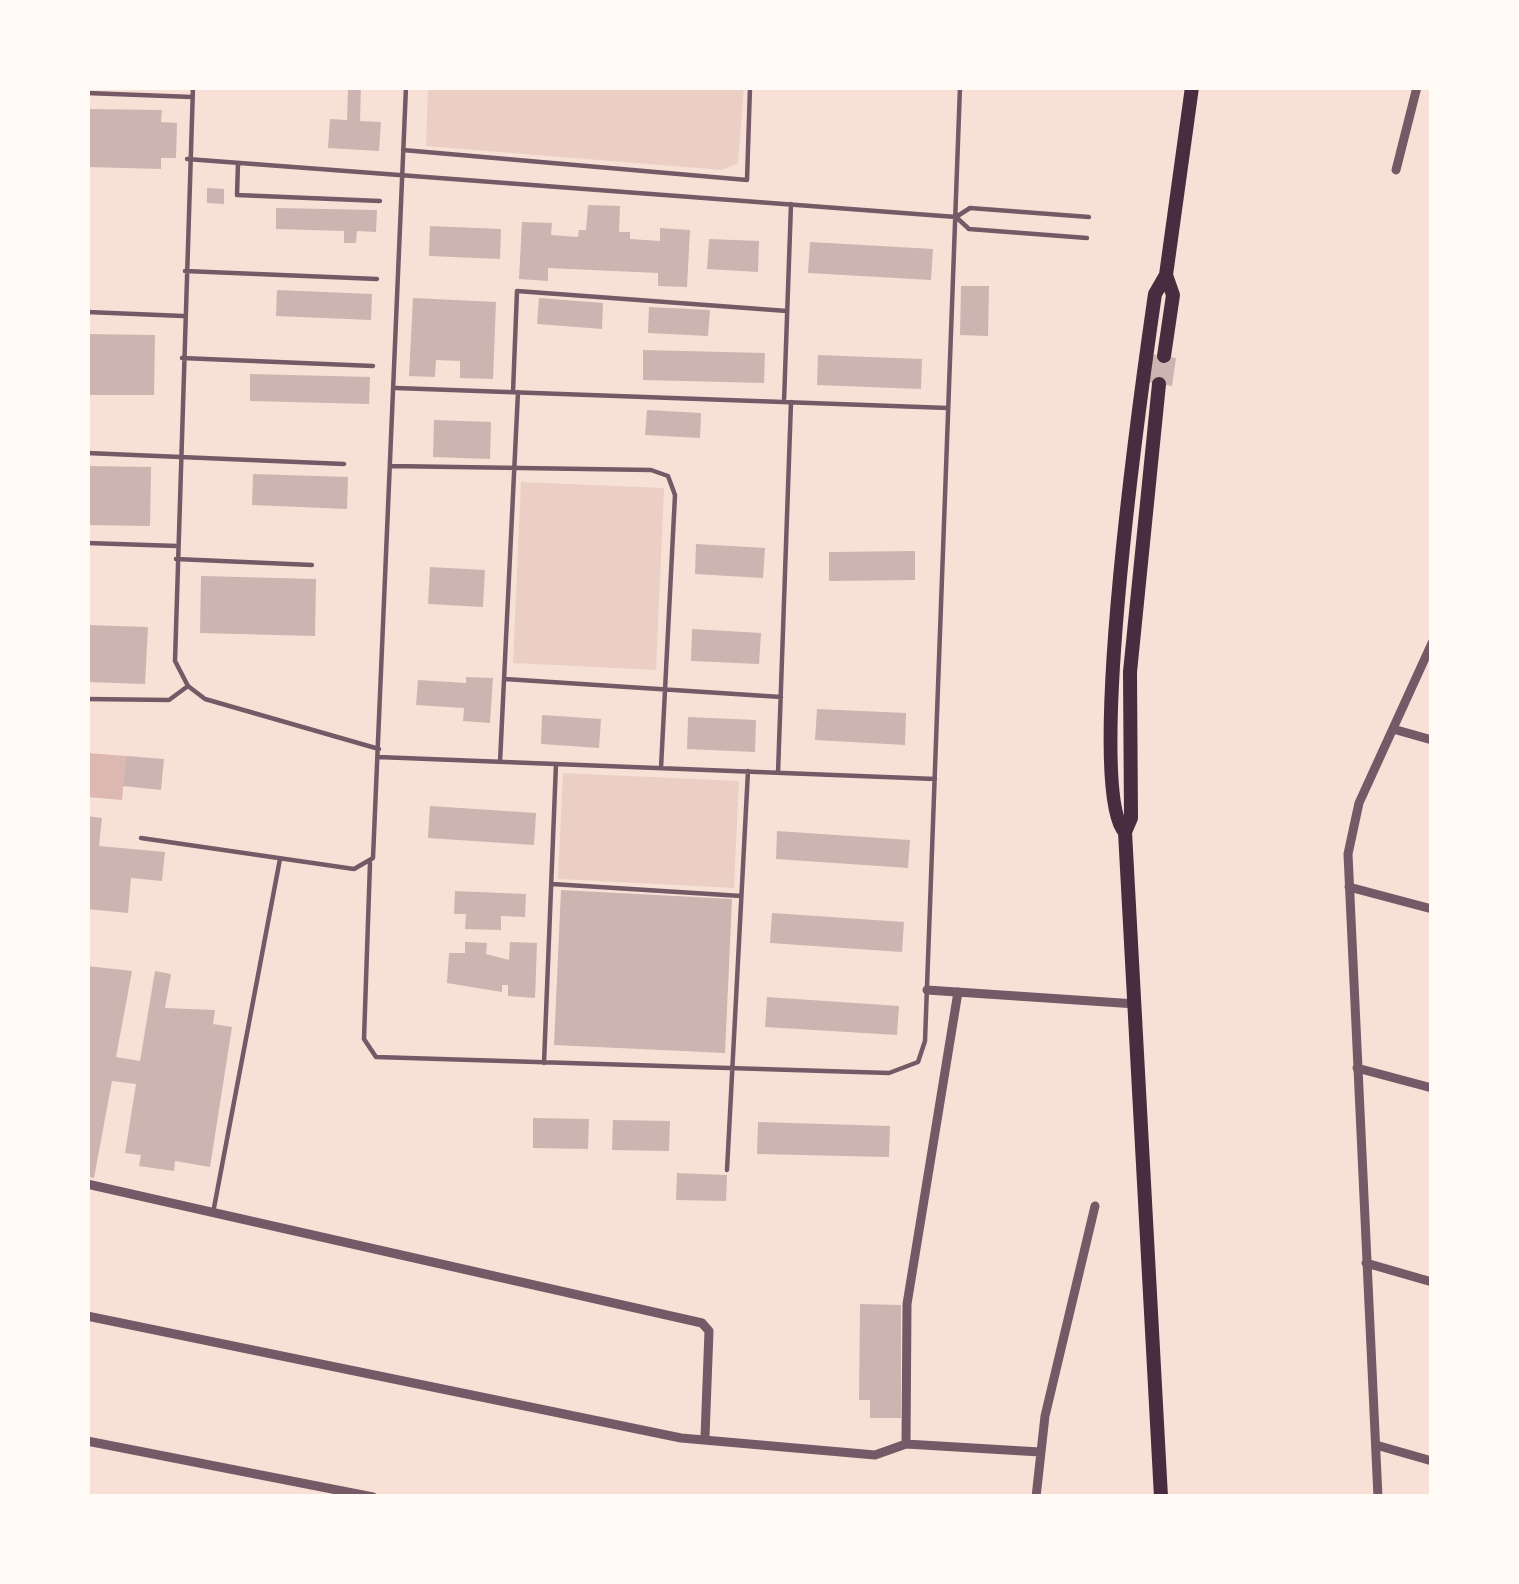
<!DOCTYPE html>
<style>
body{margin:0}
#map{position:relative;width:1519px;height:1584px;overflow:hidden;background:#f7e1d7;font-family:"Open Sans",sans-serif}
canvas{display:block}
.frame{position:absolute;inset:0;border:90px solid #fffaf5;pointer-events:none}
</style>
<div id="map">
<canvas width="1519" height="1584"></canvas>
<div class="frame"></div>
</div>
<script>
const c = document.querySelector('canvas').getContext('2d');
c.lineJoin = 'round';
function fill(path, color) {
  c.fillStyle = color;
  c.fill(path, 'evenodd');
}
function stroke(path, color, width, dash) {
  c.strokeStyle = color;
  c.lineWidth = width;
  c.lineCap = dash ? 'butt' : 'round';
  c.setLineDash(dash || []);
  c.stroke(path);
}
fill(new Path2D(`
 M428,87h316l-6,76 -16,7 -296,-24z
 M521,482l143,6 -8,182 -143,-7z
 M563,773l176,8 -5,107 -176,-9z`), '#ebcfc5');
fill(new Path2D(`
 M87,753l39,3 -4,44 -35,-3z`), '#dcb8b0');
fill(new Path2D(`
 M348,87h13l-1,34 21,1 -2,29 -51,-3 2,-29 17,1z
 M87,109l75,1 -1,12 16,1 -1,35h-15v11l-74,-2z
 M207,188l17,1v15l-17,-1z
 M588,205l32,1 -1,26h11v7l30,2v-13l30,2 -3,57 -29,-1v-13l-110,-5v13l-29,-2 3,-57 30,1 -1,12 27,2 1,-7h7z
 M276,208l101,2 -1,22 -19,-1 -1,12h-12v-12l-68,-2z
 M430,226l71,3 -1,30 -71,-3z
 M709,239l50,2 -1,31 -51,-3z
 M810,242l123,7 -2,31 -123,-7z
 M961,286h28l-1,50 -28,-1z
 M277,290l95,4 -1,26 -95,-4z
 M413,298l83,4 -3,77 -33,-1v-17l-24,-1 -1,17 -26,-1z
 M539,298l64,5 -1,26 -65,-5z
 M649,307l61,3 -2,26 -60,-3z
 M87,334l68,1 -1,60h-67z
 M643,350l122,3 -1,30 -121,-3z
 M1144,353l32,5 -4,28 -32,-5z
 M818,355l104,4 -1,30 -104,-4z
 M250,374l120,3 -1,27 -119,-3z
 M647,410l54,3 -1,25 -55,-3z
 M434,420l57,2 -1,37 -57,-2z
 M87,466l64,1 -1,59 -63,-1z
 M253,474l95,3 -1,32 -95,-4z
 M696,544l69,4 -2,30 -68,-4z
 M915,551v29l-86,1v-29z
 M430,567l55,3 -2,37 -55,-3z
 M201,576l115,3 -1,57 -115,-3z
 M87,625l61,2 -3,57 -58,-2z
 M692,629l69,4 -2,31 -68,-3z
 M466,677l27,1 -3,45 -27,-2 1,-13 -48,-3 2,-25 48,3z
 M817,709l89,4 -1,32 -90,-5z
 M542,715l59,4 -2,29 -58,-4z
 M688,717l68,3 -1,32 -68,-3z
 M126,756l38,3 -3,31 -38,-4z
 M430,806l106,7 -2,32 -106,-7z
 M87,816l15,2 -3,28 66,6 -3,29 -31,-3 -3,35 -41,-4z
 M777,831l133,9 -2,28 -132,-9z
 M561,890l171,9 -7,154 -171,-8z
 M455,891l71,3 -1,23 -24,-1v14l-36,-1 1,-15h-12z
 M772,913l132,9 -2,30 -132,-9z
 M465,942l22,1 -1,11 23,6 1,-18 27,1 -2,55 -27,-2v-11h-6v7l-55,-9 2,-30h16z
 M87,966l45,5 -16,86 24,4 15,-90 16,3 -6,34 50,2 -2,14 19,3 -22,140 -35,-6 -1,10 -35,-5 2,-11 -16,-2 11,-69 -24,-3 -18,97 -7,-2z
 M767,997l132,9 -2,29 -132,-8z
 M533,1118l56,1 -1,30 -55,-1z
 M613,1120l57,1 -1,30 -57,-1z
 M758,1122l132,4 -1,31 -132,-3z
 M677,1173l50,2 -1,26 -50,-1z
 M860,1304l41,1v113h-31v-18h-11z`), '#ccb4b1');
stroke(new Path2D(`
 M193,87l-18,574 13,25 17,13 174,50
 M87,93l105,4
 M403,150l344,30 3,-93
 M187,159l769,58 14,-9 119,9
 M238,163l-1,32 143,6
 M956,217l13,12 118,9
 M185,271l192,8
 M87,312l96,4
 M182,358l191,8
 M396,388l552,20
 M513,392l4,-101 270,20
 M784,402l7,-198
 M87,453l257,11
 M390,466l261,4 17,6 7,19 -14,273
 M87,543l90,3
 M176,559l136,6
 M505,679l276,18
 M87,699l82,1 19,-14
 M378,757l557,22
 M500,762l18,-370
 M778,773l13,-371
 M141,838l213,31 19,-11 33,-771
 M370,863l-6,176 12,18 513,16 29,-11 7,-21 35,-954
 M552,884l189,12
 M544,1063l12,-299
 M727,1170l21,-399
 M213,1213l67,-354`), '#755966', 4.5);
stroke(new Path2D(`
 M1396,170l21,-83
 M1393,729l39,11
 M1349,887l83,22
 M927,990l209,14
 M1357,1068l75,20
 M87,1184l615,139 7,8 -4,106
 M1366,1263l66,19
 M87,1316l594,122 194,17 31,-11 134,8
 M87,1441l286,56
 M906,1444l1,-140 51,-312
 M1376,1445l56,16
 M1036,1497l9,-81 50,-210
 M1378,1497l-30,-643 11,-51 73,-160`), '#755966', 9);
stroke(new Path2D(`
 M1164,356l9,-61 -7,-20
 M1159,384l-29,288 1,146 -6,14 36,665
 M1125,832c-42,-41 19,-462 30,-538l11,-19 26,-188`), '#4a2c40', 14);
</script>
